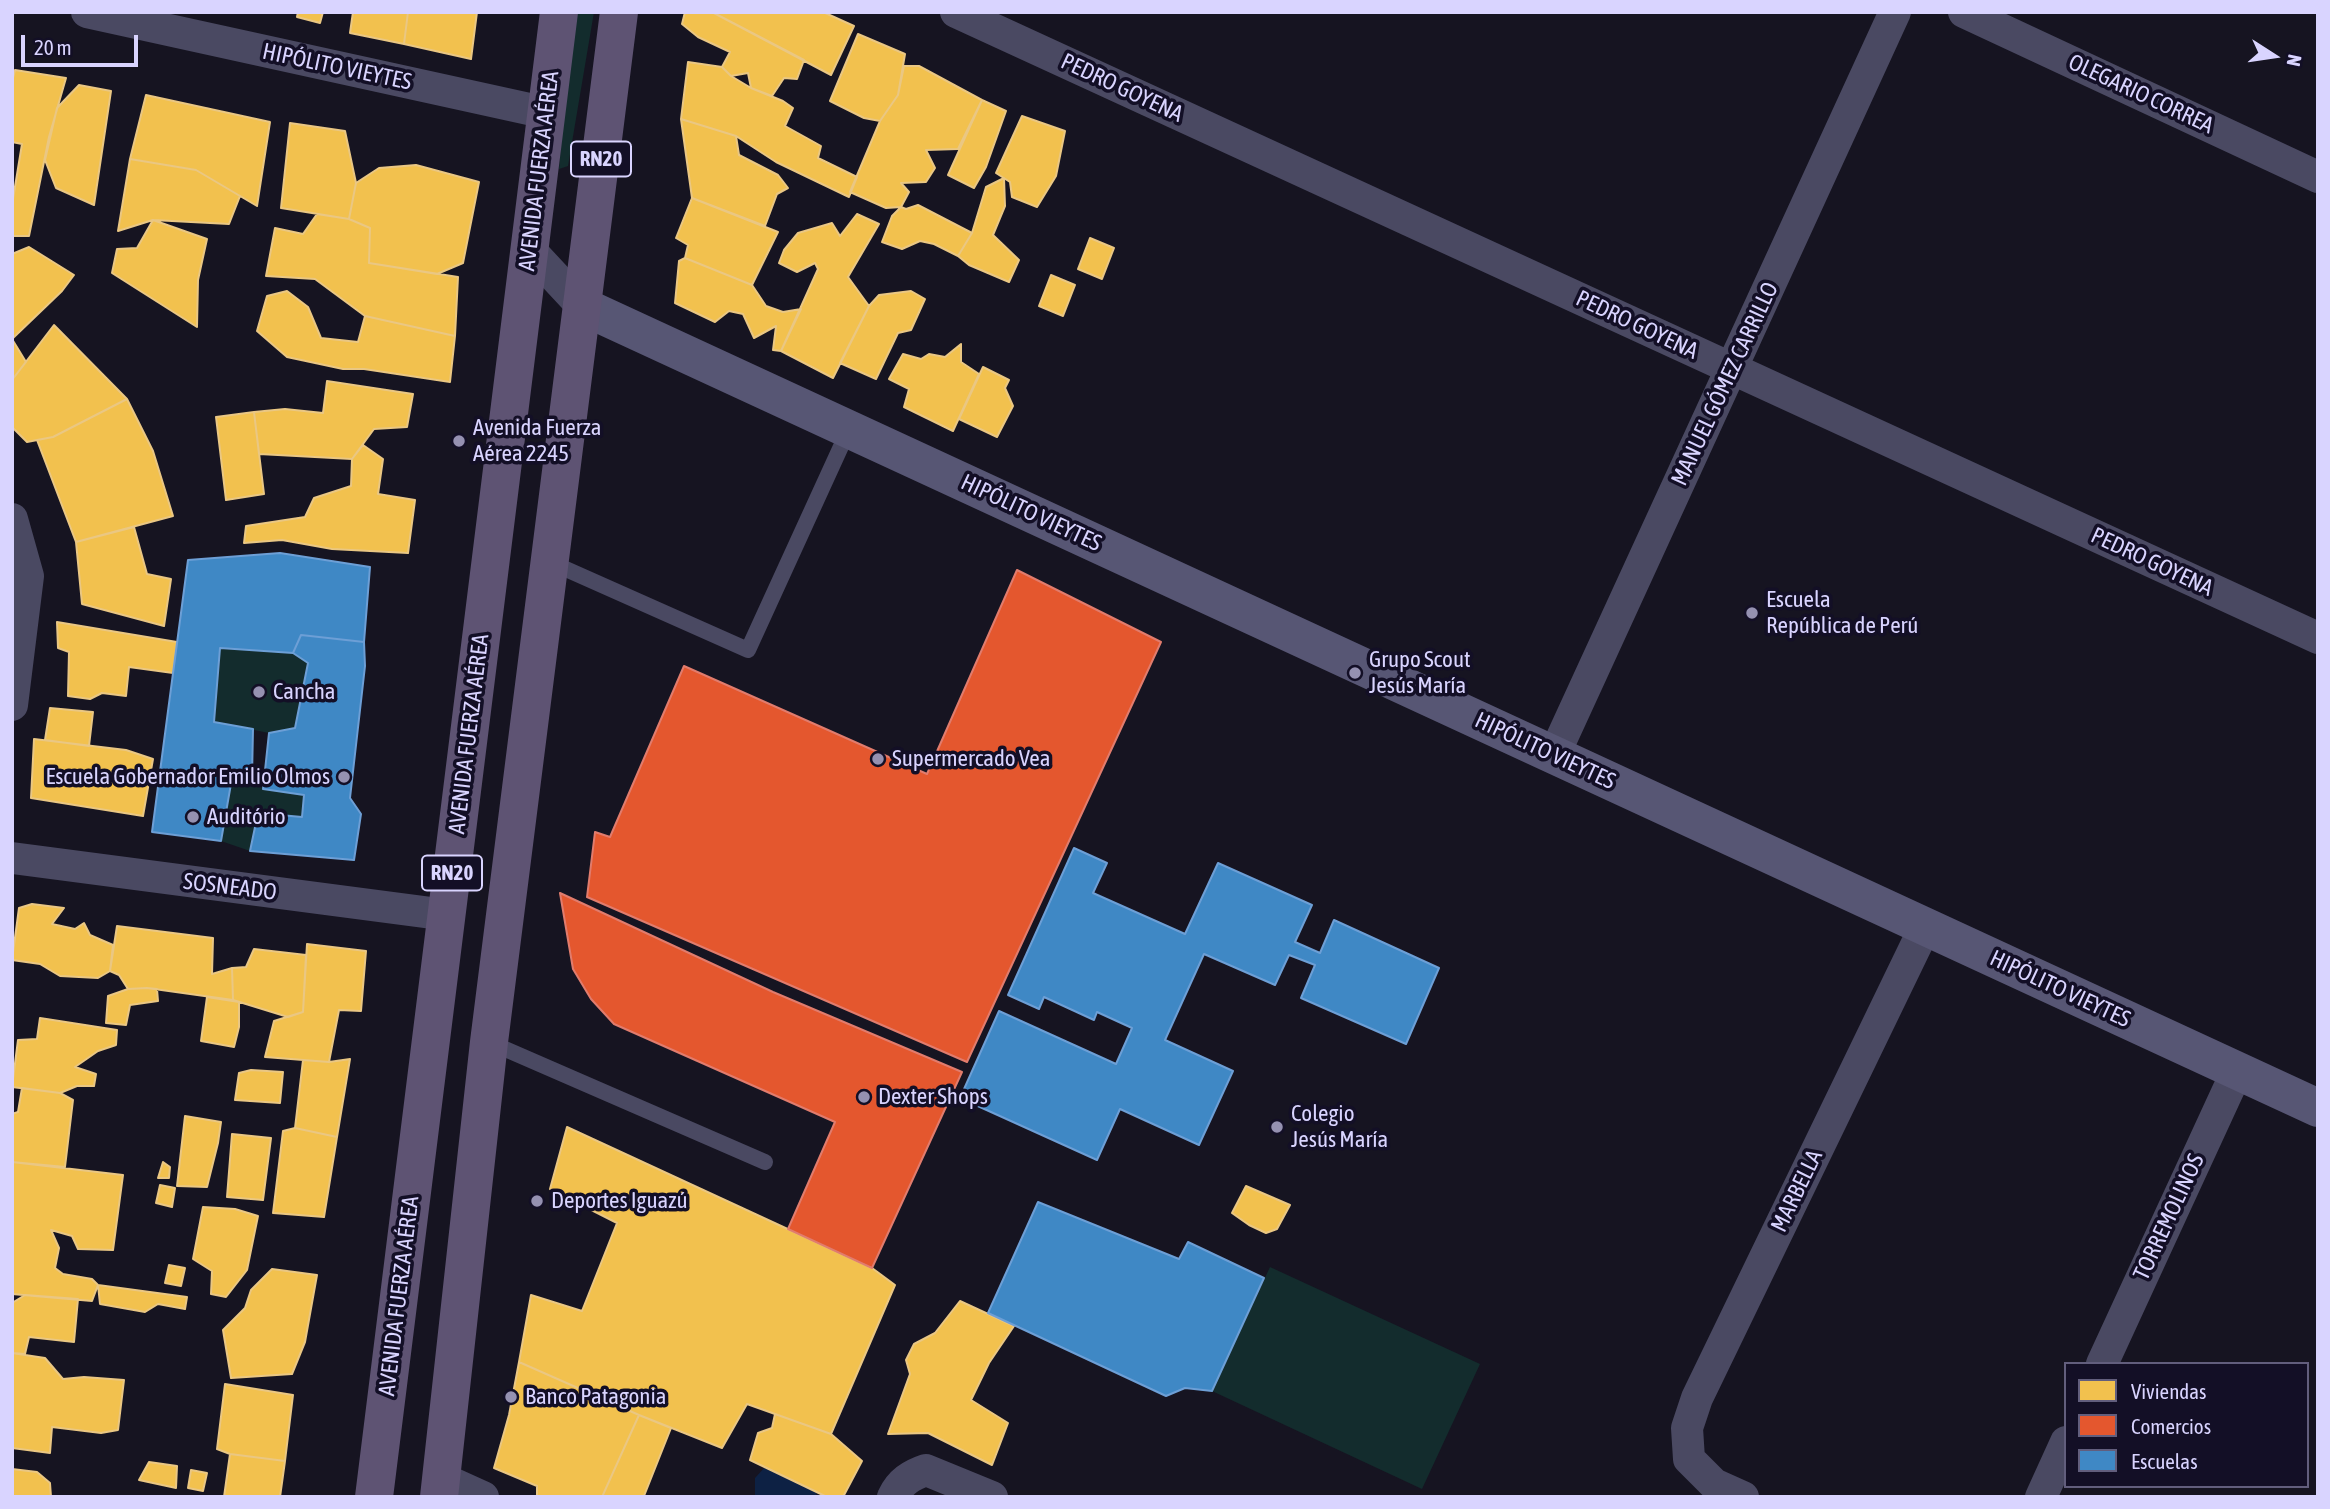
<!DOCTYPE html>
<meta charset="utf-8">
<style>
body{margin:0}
#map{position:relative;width:2330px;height:1509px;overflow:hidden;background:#161421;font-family:"Asap Condensed",sans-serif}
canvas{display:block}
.frame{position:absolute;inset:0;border:14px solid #d9d4ff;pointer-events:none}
.legend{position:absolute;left:2064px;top:1362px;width:245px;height:126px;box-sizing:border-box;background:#130f26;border:2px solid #625e7d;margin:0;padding:9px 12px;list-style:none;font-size:21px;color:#d9d4ff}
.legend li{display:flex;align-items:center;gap:14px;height:35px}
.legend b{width:35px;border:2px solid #625e7d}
.north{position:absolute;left:2239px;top:21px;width:70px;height:70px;-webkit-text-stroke:5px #130f26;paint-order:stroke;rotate:102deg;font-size:19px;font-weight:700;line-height:28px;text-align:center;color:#d9d4ff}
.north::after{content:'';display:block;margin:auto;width:24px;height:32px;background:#d9d4ff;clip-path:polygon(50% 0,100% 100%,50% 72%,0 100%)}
.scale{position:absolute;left:21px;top:35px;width:117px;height:32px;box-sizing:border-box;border:4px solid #d9d4ff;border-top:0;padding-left:9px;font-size:21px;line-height:24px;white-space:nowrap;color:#d9d4ff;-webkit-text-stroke:5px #130f26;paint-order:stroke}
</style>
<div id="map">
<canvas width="2330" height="1509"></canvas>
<div class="frame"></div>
<ul class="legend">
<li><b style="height:19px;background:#f2c14e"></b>Viviendas</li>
<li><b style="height:19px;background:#e4572e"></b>Comercios</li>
<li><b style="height:19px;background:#3f88c5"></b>Escuelas</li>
</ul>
<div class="north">N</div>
<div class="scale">20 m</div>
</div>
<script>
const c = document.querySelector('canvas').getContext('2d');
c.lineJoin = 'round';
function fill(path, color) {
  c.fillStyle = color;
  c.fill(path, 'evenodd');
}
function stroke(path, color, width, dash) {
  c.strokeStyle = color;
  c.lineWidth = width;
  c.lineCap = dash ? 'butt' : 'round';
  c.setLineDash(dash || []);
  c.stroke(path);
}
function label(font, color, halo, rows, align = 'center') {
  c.font = font + ' "Asap Condensed",sans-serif';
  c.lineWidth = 7;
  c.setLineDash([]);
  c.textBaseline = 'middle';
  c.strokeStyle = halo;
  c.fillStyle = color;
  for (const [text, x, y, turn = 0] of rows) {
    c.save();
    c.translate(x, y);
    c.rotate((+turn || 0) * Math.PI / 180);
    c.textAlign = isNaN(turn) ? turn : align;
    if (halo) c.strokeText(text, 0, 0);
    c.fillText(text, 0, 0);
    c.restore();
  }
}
fill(new Path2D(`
 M569,12h25l-26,154 -9,3 10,-116z
 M220,648l73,5 15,10 -13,65 -26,5 -55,-11z
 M252,777l11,12 41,6 -2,22 -44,-4 -8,38 -29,-10 11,-63z
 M1270,1267l210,97 -58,125 -210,-98z`), '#132c2d');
fill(new Path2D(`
 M765,1467l52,25 -2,5h-58l-2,-2v-17z`), '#0d2144');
const homes = new Path2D(`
 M298,12h25l-3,11 -23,-6z
 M353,12h55l-4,32 -54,-11z
 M408,12h69l-6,47 -67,-15z
 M685,12h27l92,48 -7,19 -13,-1 -12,18 -21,-8 -3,-15 -17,3 -9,-9 8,-15 -32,-15 -16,-13z
 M712,12h111l31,14 -23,49z
 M858,34l47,20 -7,41 -18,26 -16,-3 -34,-17z
 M688,62l34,5 9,9 20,12 32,13 10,7 -8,18 36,20 -3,12 39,19 -8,20 -73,-35 -40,-26 -55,-17z
 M904,66h15l63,34 -24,49 -32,1 9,18 -9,14 -25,1 8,9 -8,15 -15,1 -36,-16 30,-71 18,-26z
 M15,70l51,8 -17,59 -20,99h-17v-31l10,-61 -10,-2v-60z
 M79,85l32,6 -17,114 -38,-17 -11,-28 12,-52z
 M146,95l124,27 -13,84 -61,-36 -66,-11z
 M982,100l24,11 -20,56 -12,21 -26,-13z
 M1022,116l43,15 -9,45 -19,31 -25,-10 -2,-15 -14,-9z
 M681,119l55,17 3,19 39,20 10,13 -11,6 -12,32 -73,-28z
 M290,123l55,8 11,52 -7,36 -68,-11z
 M130,159l66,11 44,26 -11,28 -76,-4 -35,11z
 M416,165l63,17 -16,81 -26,11 -68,-11 1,-35 -21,-9 7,-36 23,-15z
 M1004,178l1,28 -12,29 26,25 -10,22 -40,-17 -11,-9 14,-23 14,-46z
 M692,198l86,34 -26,53 -67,-27 3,-13 -12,-7z
 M918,205l54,28 -14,23 -24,-12 -14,-3 -18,8 -20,-7 10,-26 9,-9 5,2z
 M317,214l32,5 21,9 -1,35 89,14 -3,59 -90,-20 -50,-37 -49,-3 9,-48 28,6z
 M857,214l22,10 -31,53 21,29 -36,72 -52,-27 37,-82 -3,-6 -18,9 -18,-9 5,-13 14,-17 34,-10 8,13z
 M153,220l54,19 -9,41 -1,47 -85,-54 5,-24 20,-1z
 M1090,238l24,10 -12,31 -24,-10z
 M29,247l45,28 -12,16 -50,48v-85z
 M685,258l67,27 14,21 17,6 18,-3 -20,42 -8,-1 3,-24 -22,12 -11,-24 -14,-3 -14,11 -40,-19 4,-42z
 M1051,275l24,10 -12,31 -24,-10z
 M287,291l21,16 13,31 37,4 7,-26 90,20 -5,46 -86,-13h-21l-56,-12 -30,-26 10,-35z
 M911,291l14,8 -14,31 -13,3 -22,46 -36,-16 29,-57 10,-11z
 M54,325l73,74 -74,38 -26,5 -15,-15v-47z
 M12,339l14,23 -14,18z
 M961,344v18l18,12 -26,57 -49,-24 5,-18 -20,-10 14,-25 18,5 8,-5 16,3z
 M983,367l26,13 -4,8 8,18 -16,31 -38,-18z
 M327,381l86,13 -6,33 -33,2 -22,30 -93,-5 -5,-42 31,-3 38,4z
 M127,399l26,52 20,65 -97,26 -39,-102 16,-3z
 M254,412l10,82 -38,6 -10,-83z
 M363,445l20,14 -5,35 37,6 -7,53 -76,-4 -50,-9 -38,3 2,-17 59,-9 9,-19 37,-12 1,-27z
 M134,527l13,47 24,5 -7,47 -82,-22 -6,-62z
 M57,622l120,20 -4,31 -44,-6 -3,29 -24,-3 -12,6 -22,-3 1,-44 -11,-4z
 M50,708l43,4 -4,34 -44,-6z
 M34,739l92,11 27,9 -10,57 -112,-18z
 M32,904l32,4 -12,16 23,5 9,-6 6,12 23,10 -3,26 -12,7 -38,-2 -20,-12 -28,-4 7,-52z
 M117,926l96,12 -1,36 20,-6 1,32 -86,-12 -19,1 -9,-14 -9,-4z
 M307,944l59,7 -5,60 -22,-1 -10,52 -64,-5 9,-36 29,-9z
 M254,949l52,6 -3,57 -15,5 -55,-17 -1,-32 14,-1z
 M147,988l10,1 1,12 -28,4 -4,20 -20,-2 2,-27 20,-7z
 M207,997l32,5v25l-5,20 -33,-6z
 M40,1018l77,12 -1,15 -18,6 -23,16 21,7 -2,12h-17l-17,7 -48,-6 6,-47 19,-1z
 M350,1059l-13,78 -42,-9 8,-68 26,2z
 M251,1070l32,2 -3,31 -45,-3 4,-27z
 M22,1088l38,5 13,7 -8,67 -53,-5v-48l6,-2z
 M185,1116l36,6 -3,21 -11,44 -30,-1z
 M567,1127l305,141 23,17 -64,149 -84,-30 -25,44 -83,-33 -120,-53 12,-67 51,16 35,-88 -67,-34z
 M295,1128l42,9 -13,80 -51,-4 10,-82z
 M232,1134l39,4 -8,62 -36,-3z
 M12,1162l111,13 -10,75 -35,-1 -6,-13 -21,-6 8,18 -4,20 8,6 29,5 6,6 -6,16 -80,-7z
 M163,1162l7,5 -1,11h-11z
 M160,1185l15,3 -3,19 -16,-4z
 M1246,1186l44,19 -13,24 -11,4 -17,-8 -17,-12z
 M203,1207l32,2 23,7 -11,54 -21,27 -15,-3 1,-23 -19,-12z
 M169,1265l16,3 -4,18 -16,-3z
 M272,1269l45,6 -12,67 -13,32 -61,4 -8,-48 22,-22 6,-18z
 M98,1285l89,12 -2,12 -27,-5 -13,8 -45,-8z
 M25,1295l53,4 -4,43 -45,-5 -4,17 -13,-1v-50z
 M960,1301l54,25 -25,37 -18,37 37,23 -16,42 -64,-32 -40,1 22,-60 -4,-14 8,-16 21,-11z
 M12,1353l33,5 18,21 21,-2 40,3 -6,50 -17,3 -49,-6 -2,26 -38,-5z
 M519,1362l120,53 -37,82h-65v-11l-43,-18 15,-53z
 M225,1384l68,11 -8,66 -55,-7 -13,-5z
 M775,1414l56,20 31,27 -19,36h-16l-77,-37 8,-27 14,-5z
 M639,1415l32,13 -27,68 -42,1z
 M230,1454l55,7 -5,36h-56z
 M149,1462l28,4 -1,22 -37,-8z
 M12,1469l25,3 13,11 1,14h-39z
 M191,1470l16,3 -4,18 -15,-3z`);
fill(homes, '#f2c14e');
stroke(homes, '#eac783', 2);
const shops = new Path2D(`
 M1017,570l144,72 -194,420 -380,-165 8,-65 15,5 74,-171 243,108z
 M560,893l213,99 189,80 -90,196 -84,-39 47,-107 -221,-98 -23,-25 -18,-30z`);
fill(shops, '#e4572e');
stroke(shops, '#e17c6d', 2);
const schools = new Path2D(`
 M280,553l90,14 -6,75 -63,-7 -8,18 -73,-5 -6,74 39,7 -1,48 -20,1 -11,63 -69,-9 36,-272z
 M301,635l63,7 1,24 -15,132 11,16 -7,46 -104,-9 8,-38 44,4 2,-22 -41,-6 6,-56 26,-5 13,-65 -15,-10z
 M1074,848l33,15 -14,30 92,41 33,-71 94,42 -17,37 25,11 14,-33 105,48 -33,76 -105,-46 14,-33 -26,-10 -14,30 -71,-31 -39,86 68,31 -34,74 -79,-36 -23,51 -137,-62 39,-87 117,53 16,-36 -35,-16 -3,8 -50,-23 -5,12 -31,-14z
 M1038,1202l141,57 9,-17 76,36 -52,113 -27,-3 -19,8 -178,-83z`);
fill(schools, '#3f88c5');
stroke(schools, '#6d9fd6', 2);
stroke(new Path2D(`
 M550,562l198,88 101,-221
 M489,1042l276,120`), '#4a4962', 16);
stroke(new Path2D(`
 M87,12l460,101
 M956,12l1362,626
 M1964,12l354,165
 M529,249l53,57
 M12,519l16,57 -16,129
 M1554,755l341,-743
 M12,858l435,57
 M2102,1364l135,-293
 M441,1478l42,19
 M893,1497c7,-15 18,-22 33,-27l66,27
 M1743,1497l-29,-13 -25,-25 -2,-31 10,-30 228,-471
 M2041,1497l25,-55`), '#4a4962', 32);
stroke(new Path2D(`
 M582,306l1736,802`), '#575674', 38);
stroke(new Path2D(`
 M374,1497l185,-1485
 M439,1497l50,-455 130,-1030`), '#5e5373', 38);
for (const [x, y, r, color] of [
 [459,441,7,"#9591b1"],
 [1752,613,7,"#9591b1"],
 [1355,673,7,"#9591b1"],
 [259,692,7,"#9591b1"],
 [878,759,7,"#9591b1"],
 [344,777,7,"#9591b1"],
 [193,817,7,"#9591b1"],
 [864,1097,7,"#9591b1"],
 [1277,1127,7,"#9591b1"],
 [537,1201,7,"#9591b1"],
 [511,1397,7,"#9591b1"]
]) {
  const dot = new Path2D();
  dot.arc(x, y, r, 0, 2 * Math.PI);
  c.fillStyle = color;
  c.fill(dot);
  stroke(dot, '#130f26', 2.5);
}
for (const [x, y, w] of [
 [601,159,60],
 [452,873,60]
]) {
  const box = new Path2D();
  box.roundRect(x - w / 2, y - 17.5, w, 35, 5);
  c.fillStyle = '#130f26';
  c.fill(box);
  stroke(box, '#d9d4ff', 2);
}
label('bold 21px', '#d9d4ff', null, [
 ["RN20",601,159],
 ["RN20",452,873]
]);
label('23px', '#d9d4ff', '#130f26', [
 ["HIPÓLITO VIEYTES",337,67,12],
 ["PEDRO GOYENA",1122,88,25],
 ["OLEGARIO CORREA",2141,94,25],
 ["AVENIDA FUERZA AÉREA",539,171,-83],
 ["PEDRO GOYENA",1637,325,25],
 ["MANUEL GÓMEZ CARRILLO",1725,384,-65],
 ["HIPÓLITO VIEYTES",1031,513,25],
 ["PEDRO GOYENA",2152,562,25],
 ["AVENIDA FUERZA AÉREA",469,734,-83],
 ["HIPÓLITO VIEYTES",1545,751,25],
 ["SOSNEADO",230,887,7],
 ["HIPÓLITO VIEYTES",2060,989,25],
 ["MARBELLA",1797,1191,-64],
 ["TORREMOLINOS",2169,1217,-65],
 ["AVENIDA FUERZA AÉREA",399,1296,-83]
]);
label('23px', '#d9d4ff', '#130f26', [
 ["Avenida Fuerza",473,428],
 ["Aérea 2245",473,454],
 ["Escuela",1766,600],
 ["República de Perú",1766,626],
 ["Grupo Scout",1369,660],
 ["Jesús María",1369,686],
 ["Cancha",273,692],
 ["Supermercado Vea",892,759],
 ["Escuela Gobernador Emilio Olmos",330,777,"right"],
 ["Auditório",207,817],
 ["Dexter Shops",878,1097],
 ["Colegio",1291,1114],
 ["Jesús María",1291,1140],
 ["Deportes Iguazú",551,1201],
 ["Banco Patagonia",525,1397]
], 'left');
</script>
